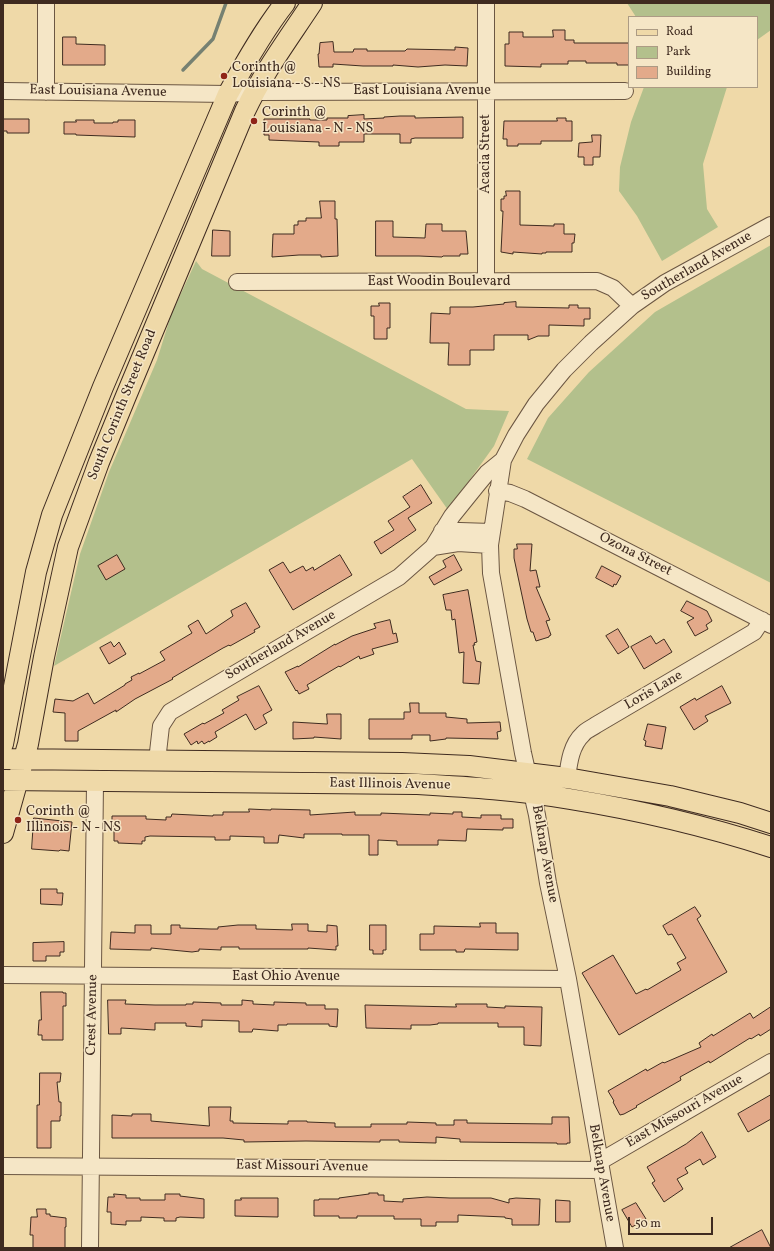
<!DOCTYPE html>
<style>
body{margin:0}
#map{position:relative;width:774px;height:1251px;overflow:hidden;background:#efd9a8;font-family:Vollkorn,serif}
canvas{display:block}
.frame{position:absolute;inset:0;border:4px solid #3f2b20;pointer-events:none}
.legend{position:absolute;left:628px;top:16px;width:130px;height:72px;box-sizing:border-box;background:#f5e6c6;border:1px solid #ac9b84;margin:0;padding:5px 7px;list-style:none;font-size:12px;color:#3f2b20}
.legend li{display:flex;align-items:center;gap:8px;height:20px}
.legend b{width:20px;border:1px solid #ac9b84}
.scale{position:absolute;left:628px;top:1217px;width:85px;height:18px;box-sizing:border-box;border:2px solid #3f2b20;border-top:0;padding-left:5px;font-size:12px;line-height:14px;white-space:nowrap;color:#3f2b20;-webkit-text-stroke:3px #f5e6c6;paint-order:stroke}
</style>
<div id="map">
<canvas width="774" height="1251"></canvas>
<div class="frame"></div>
<ul class="legend">
<li><b style="height:5px;background:#efd9a8"></b>Road</li>
<li><b style="height:11px;background:#b3c08c"></b>Park</li>
<li><b style="height:11px;background:#e3aa8a"></b>Building</li>
</ul>
<div class="scale">50 m</div>
</div>
<script>
const c = document.querySelector('canvas').getContext('2d');
c.lineJoin = 'round';
function fill(path, color) {
  c.fillStyle = color;
  c.fill(path, 'evenodd');
}
function stroke(path, color, width, dash) {
  c.strokeStyle = color;
  c.lineWidth = width;
  c.lineCap = dash ? 'butt' : 'round';
  c.setLineDash(dash || []);
  c.stroke(path);
}
function label(font, color, halo, rows, align = 'center') {
  c.font = font + ' Vollkorn,serif';
  c.lineWidth = 3;
  c.setLineDash([]);
  c.textBaseline = 'middle';
  c.strokeStyle = halo;
  c.fillStyle = color;
  for (const [text, x, y, turn = 0] of rows) {
    c.save();
    c.translate(x, y);
    c.rotate((+turn || 0) * Math.PI / 180);
    c.textAlign = isNaN(turn) ? turn : align;
    if (halo) c.strokeText(text, 0, 0);
    c.fillText(text, 0, 0);
    c.restore();
  }
}
fill(new Path2D(`
 M627,3h144v27l-14,10v-23h-121z
 M644,87h83l-24,77 4,45 11,18 -56,34 -25,-45 -18,-25 1,-24 11,-45z
 M771,245v338l-244,-124 21,-41 41,-46 66,-60z
 M196,261l6,8 264,140 43,2 -15,35 -46,64 -36,-51 -358,207 26,-112 29,-82 48,-112 14,-45z`), '#b3c08c');
stroke(new Path2D(`
 M183,70l30,-31 13,-36`), '#768172', 3.5);
const building = new Path2D(`
 M553,30h12v10h9v3h55v22h-12v-2h-31v-2h-18v3h-27v3l-36,-1v-22h4v-12h14v5h30z
 M63,37h13v7l29,1v20h-42z
 M333,42l1,10h19l1,-3h13v2h38l2,-2 48,1v-3l13,1 -1,18 -22,-1 -27,2 -25,-2v1h-30l-30,-2v3h-14l-1,-13h1l1,-11z
 M364,115v4l20,-1v-1l16,-1h15v2l48,-1v21h-48l-4,1v4h-11v-9h-36v8h-25v4h-20v-4l-50,-2v-5h-5v-16h46v1h17v-2h21v-2z
 M557,118h9v3h6v20h-31v3h-23v2h-11v-7h-4l1,-18h53z
 M3,119h26v14h-22v-2h-4z
 M76,120h18v3h19v-1h5v-2h17v17l-59,-2v-1h-12v-12h12z
 M592,135h9l-1,22h-7v8h-9v-8h-6l1,-14 13,-1z
 M506,191h14v34l34,1v-2h10v10h11l-1,9h-2v9h-26v1h-4v1l-29,-2v2l-12,-2 2,-41h-2v-12h3v-3h2z
 M320,201h15v18h2l1,37 -17,1v-2h-22l-27,2 1,-23h21v-9h4v-4h8v-3h15z
 M376,221h17v16l32,1 1,-14h16v7h24l2,23h-8v2h-17l-1,1 -23,-1h-43z
 M213,230l17,1v25h-18z
 M516,302v5l53,1v-3h9v3h12v11h-6v7l-35,-1v11h-11l-10,4v-5h-34v15h-24v15h-22l1,-22h-19l1,-30 19,1v-7h23l31,-3v-1z
 M379,303h11v25h-3v11h-13v-23h-3v-10h8z
 M421,485l11,18 -24,15 8,12 -35,24 -7,-12 20,-12 -6,-9 22,-14 -7,-10z
 M517,544h15l-2,27 6,-1 4,17h-4l14,33 -4,1 5,14 -2,1v1l-13,4 -3,-9h-2l-4,-13 -13,-61v-9h3z
 M117,555l8,14 -19,11 -8,-14z
 M340,555l12,20 -59,35 -24,-40 14,-8 7,11 13,-7 3,5 7,-4 1,3z
 M454,555l8,15 -28,15 -5,-8 17,-10 -3,-6z
 M602,566l19,10 -5,9 -2,-1 -1,3 -17,-9z
 M468,590l9,52 -3,1 1,2h-2l3,16 5,1 -2,22 -16,-1 1,-31 -5,1 -4,-34 -3,1 -1,-10h-5l-3,-15z
 M687,601l20,10 5,10 -6,4 2,4 -13,7 -8,-14 7,-4 -13,-7z
 M246,603l14,24 -6,3 1,2 -25,14 -1,-1 -6,3 -51,30 1,1 -38,20 -19,13v-2l-38,21v10h-13v-28l-12,-1 2,-13 18,2 15,-8 6,11 31,-19v-1l7,-4 -1,-3 8,-4v1l26,-14 -5,-8 32,-19 -4,-7 10,-6 8,14 27,-18 -2,-5z
 M390,620l3,14 3,-1 2,9 -26,7 2,5 -14,5 -1,-3 -19,11 -1,-1 -32,19 2,4 -10,5 -2,-4 -1,1 -11,-19 13,-6v1l37,-23v1l17,-9 24,-8 -2,-4z
 M618,629l11,18 -11,7 -12,-18z
 M651,636l5,8 8,-5 8,13 -28,17 -13,-22z
 M111,642l3,5 5,-5 7,12 -17,10 -9,-16z
 M259,686l13,24 -9,5 4,8 -12,7 -9,-16 -31,18 2,5 -8,5v-1l-5,3 -2,-3 -4,3 -1,-3 -6,4 -7,-11 19,-11 1,1 20,-11 -2,-3 17,-10 -2,-3z
 M722,686l9,17 -26,13 3,5 -14,9 -14,-23 15,-9 1,2z
 M410,703h9v10h27v4l21,2v4l33,-1 1,9 -4,1 1,7 -52,-1v1l-16,2v-6h-18v4h-43v-20h35v-7h6z
 M327,714h14v25l-27,-2v1l-21,1v-17l34,2z
 M648,724l18,3 -4,22 -17,-3 1,-5 -2,-1z
 M249,809l22,1v-1l39,1v5l45,-3v3h26v-2l49,2v-2l23,1v-2h9v5l19,1v-3h20v4h12v9h-10v2l-36,-1 -1,12 -28,-1v5h-41v-4l-19,-1v15h-9v-20h-27v-1h-38v4l-25,-3 -1,8h-14v-6l-34,-1v4h-15v-3l-65,-1 -5,1v4h-3v3l-24,-1v-2h-4v-15h-2v-10h34v3l20,1v-3h5l1,-3 41,2v-1h10v-3h26z
 M34,818l38,4 -3,29 -9,-1 -1,1 -27,-2z
 M41,889h16v4h6l-1,12 -21,-1z
 M695,907l6,9 -4,3 30,53 -108,63 -37,-62 31,-18 23,39 10,-5 1,1 34,-20 -4,-7 9,-5 -14,-24 -4,1 -5,-9z
 M480,923h16v10h22v17l-53,-1 -1,3h-8v-2h-36v-16h14v-8l46,1z
 M292,924h16v7l19,1v-7l10,1 1,20h-2v4l-28,-2v1h-69v-2h-18v3l-22,-1v2l-7,1 -41,-4v2h-4l-37,-1 1,-17 24,1v-8h16v9h20v-9h9v3l31,1h7v-2l20,-2h18v4l36,1z
 M370,925h16v25h-3v4h-10v-4h-3z
 M64,942v10h-4v4h-14v5h-13v-18z
 M41,992h22v1h3v13h-3v34h-21v-5h-4l1,-15h2z
 M108,1000h18l-1,4 30,1h31v-1h7v-2l28,1v2h21v-5l11,1v3l21,1v-3l32,1v2h19v4h13l-1,18 -8,-1v-2h-42v1h-9v6l-25,-2 -1,3h-13v-11l-37,-1v7l-16,-1v-3h-31v7l-34,-2v6h-12z
 M456,1004h31v3l18,1v-2l37,1 -1,39 -17,-1v-18h-26v-4h-60v1l-8,1h-19v4l-45,-1 -1,-23 91,2z
 M771,1007v22l-11,7 -1,-2 -8,5 -1,-1 -40,25 -1,-2 -29,16 1,3 -45,26 1,1 -13,7 -4,1 -7,-13 1,-1 -6,-10 38,-22 1,2 16,-9 1,1 37,-16 -2,-4 13,-9 1,2 37,-23 3,5z
 M40,1073h21l-1,9h-3l2,20h2v14h-1v5h-9v27h-14v-43h2z
 M771,1095v24l-23,13 -10,-18z
 M209,1107h22l-1,14h3v2l55,1v-3h19v1l28,1v4h36v-3h36v-2l29,1v2h18v-5h13v3l85,1v-7h17l1,26h-3v1h-10v-1l-97,-1v-3l-24,-2v6l-37,-1v-2h-19v2l-74,-1 -62,1v-2l-21,-2h-111v-23l20,1v-2h19v7l58,5z
 M702,1132l14,25 -13,8 -3,-6 -15,9 3,5 -11,6 6,10 -19,13 -12,-19 3,-2 -8,-14 39,-23z
 M369,1193h9v2h6v6l19,1v-3l24,-2 23,1h41l18,5v-4l7,-1 24,1 -1,26h-27v-6l-7,-1v-1l-47,-2v7h-22v4h-15v-7h-27v-3h-37v2h-18v-2h-25v-16h5v-1h20v-1l30,-4z
 M114,1194l12,1v3h14v2h25v-6h15v2l24,3v19l-24,-1 -4,1v3h-12v-3l-23,-1v4h-15v4l-15,-1v-12h-4l1,-15h6z
 M241,1198h37v19l-43,-1v-16h6z
 M556,1200l14,1v21h-14z
 M636,1203l10,16 -14,8 -10,-17z
 M37,1209h9v5h4v2l16,2v9h-1v21h-32v-13h-3l1,-18h6z
 M762,1230l9,18h-42z`);
fill(building, '#e3aa8a');
stroke(building, '#3f2b20', 1);
const minor = new Path2D(`
 M486,3v278
 M3,91l225,3 26,-2 371,-1
 M46,92v-89
 M237,282l360,-1 16,7 19,18
 M503,460l-13,85 1,28 32,180 14,62 11,68 20,96 47,269
 M497,491l13,2 15,6 246,126
 M442,531h18l31,1
 M433,547l25,-4 32,2
 M157,761l4,-35 9,-14 229,-135 34,-30 19,-31 25,-31 10,-12 16,-13 13,-25 20,-31 28,-34 27,-27 41,-37 33,-23 106,-58
 M567,778c2,-15 4,-33 16,-44 3,-4 9,-6 13,-9l158,-93 8,-12
 M3,975l565,4
 M599,1162l172,-100
 M3,1166l598,4
 M90,1248l5,-466`);
const major = new Path2D(`
 M3,744l33,-172 16,-57 51,-128 125,-293c17,-31 35,-63 57,-91
 M3,759l399,4 67,3 98,12 103,18 70,17 31,10
 M3,780l413,4c51,3 103,6 154,15 68,11 136,27 201,48
 M3,833l25,-89 16,-87 24,-110 31,-85 27,-66 119,-285c18,-38 44,-73 67,-108`);
stroke(minor, '#6b5642', 18);
stroke(major, '#3f2b20', 22);
stroke(minor, '#f5e6c6', 16);
stroke(major, '#efd9a8', 20);
for (const [x, y, r, color] of [
 [224,76,4,"#8f2418"],
 [254,121,4,"#8f2418"],
 [18,820,4,"#8f2418"]
]) {
  const dot = new Path2D();
  dot.arc(x, y, r, 0, 2 * Math.PI);
  c.fillStyle = color;
  c.fill(dot);
  stroke(dot, '#f5e6c6', 1.5);
}
label('14px', '#3f2b20', '#f5e6c6', [
 ["Corinth @",232,68],
 ["Louisiana - S - NS",232,84],
 ["Corinth @",262,113],
 ["Louisiana - N - NS",262,129],
 ["Corinth @",26,812],
 ["Illinois - N - NS",26,828]
], 'left');
label('14px', '#3f2b20', '#f5e6c6', [
 ["East Louisiana Avenue",422,91],
 ["East Louisiana Avenue",98,92,1],
 ["Acacia Street",486,154,-90],
 ["Southerland Avenue",697,267,-30],
 ["East Woodin Boulevard",439,282],
 ["South Corinth Street Road",123,405,-68],
 ["Ozona Street",635,555,27],
 ["Southerland Avenue",281,646,-30],
 ["Loris Lane",654,691,-30],
 ["East Illinois Avenue",390,785,1],
 ["Belknap Avenue",544,854,80],
 ["East Ohio Avenue",286,977],
 ["Crest Avenue",93,1015,-89],
 ["East Missouri Avenue",685,1112,-30],
 ["East Missouri Avenue",302,1167,1],
 ["Belknap Avenue",601,1173,80]
]);
</script>
